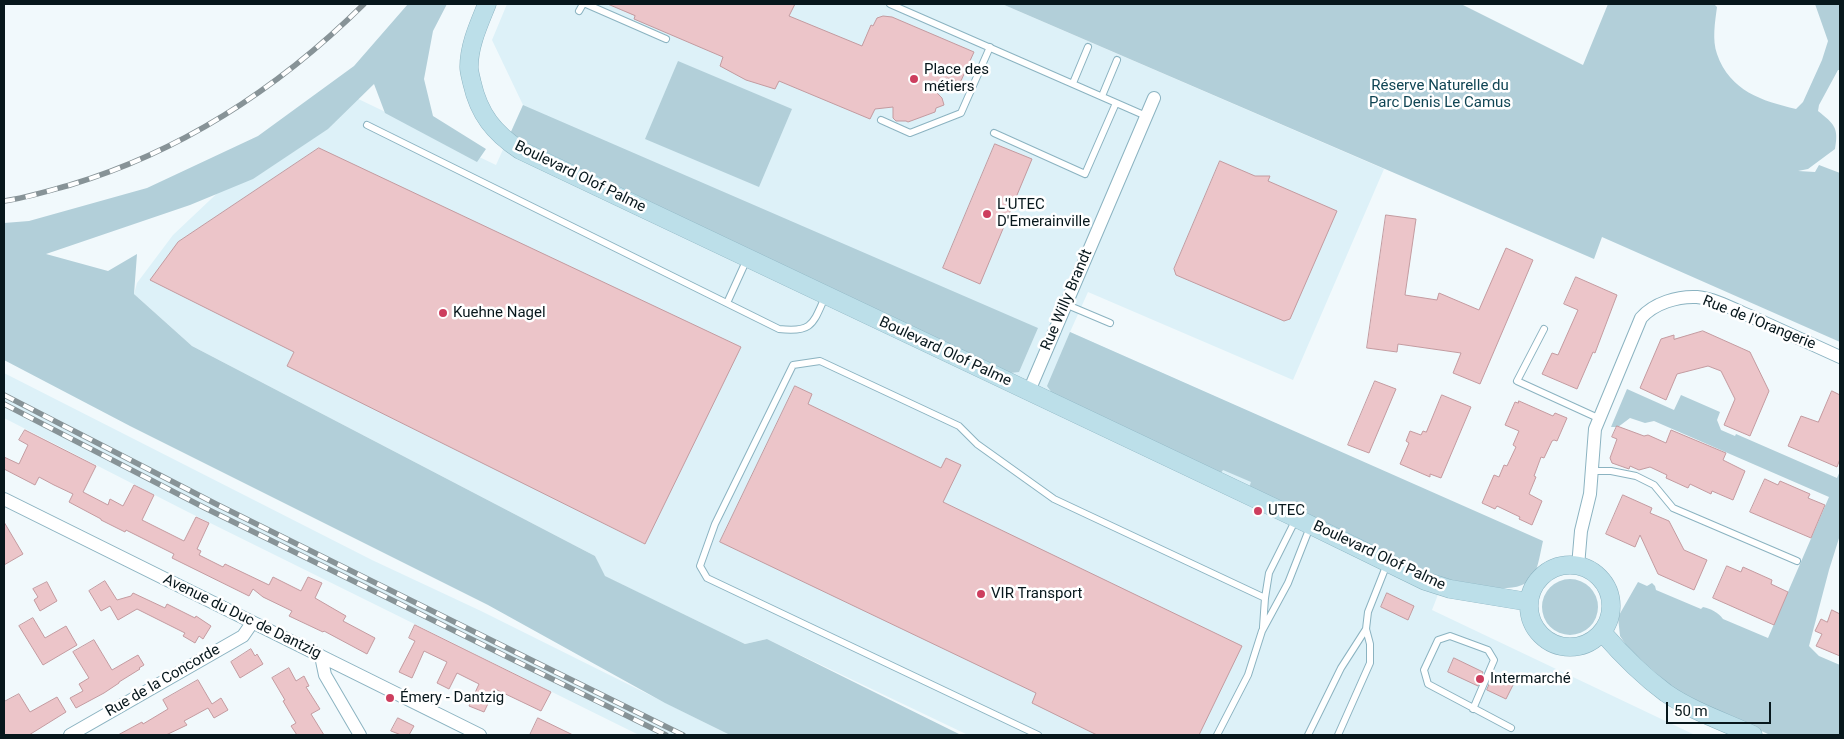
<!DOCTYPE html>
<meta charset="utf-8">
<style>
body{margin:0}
#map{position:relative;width:1844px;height:739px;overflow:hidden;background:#f1f9fc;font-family:Roboto,sans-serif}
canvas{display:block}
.frame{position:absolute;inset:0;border:5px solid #07171c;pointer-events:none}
.scale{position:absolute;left:1666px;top:702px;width:105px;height:22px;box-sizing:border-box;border:2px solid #07171c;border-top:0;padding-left:6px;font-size:15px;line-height:18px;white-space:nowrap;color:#07171c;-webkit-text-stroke:4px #fff;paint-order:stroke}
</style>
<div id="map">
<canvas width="1844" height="739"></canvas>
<div class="frame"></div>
<div class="scale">50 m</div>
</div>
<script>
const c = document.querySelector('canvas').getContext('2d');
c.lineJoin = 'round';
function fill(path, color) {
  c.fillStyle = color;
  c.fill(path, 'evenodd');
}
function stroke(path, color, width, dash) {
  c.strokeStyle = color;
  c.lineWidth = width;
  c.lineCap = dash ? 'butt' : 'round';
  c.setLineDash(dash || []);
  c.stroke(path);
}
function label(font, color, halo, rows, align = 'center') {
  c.font = font + ' Roboto,sans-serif';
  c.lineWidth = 5;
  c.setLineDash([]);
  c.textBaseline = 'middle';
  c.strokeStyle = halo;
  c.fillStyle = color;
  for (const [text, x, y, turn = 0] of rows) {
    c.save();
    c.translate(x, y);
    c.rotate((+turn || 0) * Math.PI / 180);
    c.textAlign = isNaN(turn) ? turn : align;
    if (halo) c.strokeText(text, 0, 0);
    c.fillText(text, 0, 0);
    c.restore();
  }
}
fill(new Path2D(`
 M507,4h495l382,165 -91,211 -205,-88 -18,40 401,178 -39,100 263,125h-727l-201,-96 -22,5 -141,-68 -9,-20 -403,-210 -58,-52 3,-11 36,-48 55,-52 122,-88 146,70 27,-60 -31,-65z
 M4,373l368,187 109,51 249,124h-91l-451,-223 -184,-94z`), '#ddf1f8');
fill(new Path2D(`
 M408,4h39l-14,27 -9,48 9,37 53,33 -9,13 -92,-49 -11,-29 -46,45 -75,50 -63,26 -144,49 62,17 29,-17 -3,40 58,52 403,210 10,20 140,68 22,-5 194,96h-231l-65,-32 -177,-98 -358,-179 -126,-66v-137l25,-2 118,-33 111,-52 96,-70z
 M1002,4h459l122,61 25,-61h106l3,3c-2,15 -5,33 0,47 13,37 45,47 79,55l7,-7 19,-42 6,-19 -13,-37h25v66h-2l-19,35 -1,6c16,13 21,16 17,38l-27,20 -10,2 17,1 4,-7 21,8v169l-238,-105 -8,22z
 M678,61l114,48 -33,78 -114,-48z
 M523,105l515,223 -19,44 -9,1 -486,-230 -14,-9z
 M1070,332l473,209c-2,8 -5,27 -9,34 -14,26 -77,7 -99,0l-186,-87 2,-6 -28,-12 -3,4 -168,-81 -5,-7z
 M1627,389l47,21 7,-15 39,17 -3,8 4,10 14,6 1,-2 101,44 3,-7v64l-11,35 -20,76 10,10 21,9v70h-70l-79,-37 -18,-10 -45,-40 -8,-12 -2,-19 20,-35 9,4 5,-3 3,3 1,4 45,19 2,-2c8,2 15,5 20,12l45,19 61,-141 -175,-76 -9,2 -15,-5 -12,9h-7z
 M1542 607a28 28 0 1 1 56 0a28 28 0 1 1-56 0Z`), '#b2cfd9');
const building = new Path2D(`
 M608,4h187l-6,12 73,30 9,-21 2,1 4,-8 6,-2 9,1 82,35 -14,31 -13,-5 -10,15 5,5 2,7 -8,3 -1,4 -27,10 -2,-1h-10l-3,-3v-11l-18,2 -5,10 -91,-38 -4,8 -29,-9 -26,-14 3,-9 -89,-38 1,-3z
 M995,144l37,15 -52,125 -37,-16z
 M319,148l422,199 -96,197 -358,-178 7,-14 -144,-72 28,-38z
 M1220,161l35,15h15l-2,5 69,30 -47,108 -6,2 -108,-46 -2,-6z
 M1386,215l30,4 -11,76 32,5 2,-7 40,17 27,-62 27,12 -53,124 -27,-11 8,-20 -63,-9 -1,8 -30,-4z
 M1576,277l41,18 -22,58 -2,-1 -16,37 -35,-15 10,-21 6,2 20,-45 -14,-6z
 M1703,331l47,21 19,39 -19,45 -26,-11 11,-26 -14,-28 -13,-5 -31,8 -11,26 -26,-12 21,-49 13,-4v4z
 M1375,381l21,8 -27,64 -21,-8z
 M795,386l17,8 -4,10 133,64 5,-10 15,7 -18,37 299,144 -43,89h-102l-65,-32 4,-10 -316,-151z
 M1832,391l8,4v64l-3,8 -49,-21 13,-30 17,6z
 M1442,395l29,12 -30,71 -11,-4v3l-30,-13 9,-21 -3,-2 4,-10 11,4 2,-4 3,1z
 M1519,401l34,15 2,-3 12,5 -10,23 -3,-1 -2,1 -8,17 -3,-1 -7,19 2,1 -7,17 13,7 -10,24 -13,-6 1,-2 -23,-11 -2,3 -13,-6 12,-28 5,2 5,-12 3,1 9,-19 -3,-2 6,-14 -14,-6 10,-23 3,1z
 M1617,426l27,10 4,-1 18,8 5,-13 55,23 -3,7 22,11 -12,29 -21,-9 -1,3 -21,-10 -2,4 -22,-10 1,-3 -17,-8 -11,3 -9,-4 -1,3 -17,-6 -2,-5 7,-19 -5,-2z
 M25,430l71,36 -13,26 25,13 2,-6 13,7 11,-21 20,10 -12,25 42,21 12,-24 13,6 -12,26 4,2 -2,4 24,12 2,-3 44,21 4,-8 28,14 7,-14 14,6 -7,15 31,18 -3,5 32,17 -8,16 -43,-23 -1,1 -34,-16 3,-5 -29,-14 -10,-8 -4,7 -77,-38 2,-4 -48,-24 -1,2 -24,-12v-1l-32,-17 4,-8 -19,-9 -15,-8 -4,8 -31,-16v-12l15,7 9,-19 -9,-5z
 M1765,479l13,6 2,-4 30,13 -2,4 17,7 -14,33 -61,-26z
 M1623,495l29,13 -2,5 19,8 15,29 23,10 -13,30 -36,-16 -18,-39 -5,12 -29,-13z
 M4,522l19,32 -19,11z
 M1727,566l14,6 2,-5 29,13 -1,4 17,8 -14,33 -61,-27z
 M105,581l12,19 14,-4 2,-3 32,15 2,-4 28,14 1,-2 15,10 -8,13 -4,-3 -4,7 -12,-7 2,-3 -48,-24 -19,11 -8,-14 -9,5 -12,-20z
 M47,582l10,19 -17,10 -6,-11 4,-3 -5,-8z
 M1387,593l27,13 -6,14 -27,-13z
 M1832,610l8,4v42l-24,-10 6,-12 -7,-3 6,-12 6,3z
 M33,618l12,20 21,-12 11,19 -34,20 -24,-39z
 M415,625l136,67 -10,19 -46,-22 -11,23 -15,-6 10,-22 -22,-11 -8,16 -12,-6 10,-21 -23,-11 -12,27 -13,-6 16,-31 -6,-3z
 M94,640l18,30 26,-15 6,10 -5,3 1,1 -21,13v1l-15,10 -28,15 -6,-10 13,-7 -4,-7 10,-6 -16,-26z
 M251,649l4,7 2,-2 6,10 -23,14 -9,-16z
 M1454,658l29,14 -5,14 -30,-14z
 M289,668l7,13 8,-5 5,10 -3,1 14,22 -9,5 13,21h-27l-6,-9 5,-3 -13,-22 2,-1 -13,-22z
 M1493,676l20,9 -7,14 -19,-9z
 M198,680l14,24 9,-6 7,12 -14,8 -6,-10 -24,13 3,4 -21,10h-48l24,-13 1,2 25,-15 -5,-9z
 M19,694l11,18 27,-15 9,15 -37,23h-25v-33z
 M398,718l16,8 -5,9h-8l-10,-4z
 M538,718l35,17h-43z`);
fill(building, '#ecc5c9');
stroke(building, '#c39ba0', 1);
const lane = new Path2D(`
 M586,4l80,35
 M890,4l256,112
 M579,11l4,-7
 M1073,83l15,-36
 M1102,96l15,-36
 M881,120l29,13 51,-20 29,-66
 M367,125l412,204c33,4 34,-5 46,-32
 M994,133l91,41 31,-71
 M727,303l20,-44
 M1065,304l45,19
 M1544,329l-27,52 81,37
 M1592,471h19l25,5 18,9 19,23 124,53
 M1263,627l2,-29 4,-25 27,-54
 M1473,709l21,-49 -6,-10 -38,-14 -12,4 -14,30 4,14 83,44
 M1038,735l-331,-157 -7,-12 15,-42 78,-159 27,-4 139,65 18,18 77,55 211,99
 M1217,735l31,-60 14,-44 26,-48 22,-56
 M1308,735l33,-67 25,-39
 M1338,735l32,-72v-19l-4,-15 2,-17 19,-48`);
const street = new Path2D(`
 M1029,391l125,-293
 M4,499l476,236
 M1578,566l3,-35 9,-37 5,-65 46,-111c13,-15 37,-22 56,-21 19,2 38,13 55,20 29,13 59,27 88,40
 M321,656l4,19 35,60
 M70,735l173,-99 9,-13`);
const secondary = new Path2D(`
 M487,4c-8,20 -18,41 -18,63 0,5 2,11 3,16 7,31 22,50 48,67l776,368 129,63 25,8 79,13
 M1529 606a41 41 0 1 1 82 0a41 41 0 1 1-82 0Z
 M1602,632c19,22 41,44 64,61 26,18 59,29 87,42`);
stroke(lane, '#8bb3c1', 8);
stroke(street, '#8bb3c1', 14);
stroke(secondary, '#8bb3c1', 19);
stroke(lane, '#fff', 6);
stroke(street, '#fff', 12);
stroke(secondary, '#bcdfe9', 18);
const rail = new Path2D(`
 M4,201c22,-3 44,-10 66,-16 113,-34 211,-99 294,-181
 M4,395l214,110 465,230
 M4,404l201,104 461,227`);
stroke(rail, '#879397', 5.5);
stroke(rail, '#fff', 4, [11]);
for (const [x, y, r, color] of [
 [914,79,5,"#cd3e5e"],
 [987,214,5,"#cd3e5e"],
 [443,313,5,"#cd3e5e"],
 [1258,511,5,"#cd3e5e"],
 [981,594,5,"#cd3e5e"],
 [1480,679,5,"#cd3e5e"],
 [390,698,5,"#cd3e5e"]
]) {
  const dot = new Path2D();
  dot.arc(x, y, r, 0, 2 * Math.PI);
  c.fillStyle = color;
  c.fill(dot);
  stroke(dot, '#fff', 2);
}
label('15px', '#07171c', '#fff', [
 ["Place des",924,70],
 ["métiers",924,87],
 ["L'UTEC",997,205],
 ["D'Emerainville",997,222],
 ["Kuehne Nagel",453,313],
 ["UTEC",1268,511],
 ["VIR Transport",991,594],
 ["Intermarché",1490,679],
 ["Émery - Dantzig",400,698]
], 'left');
label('15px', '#104554', '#fff', [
 ["Réserve Naturelle du",1440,86],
 ["Parc Denis Le Camus",1440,103]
]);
label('15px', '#07171c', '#fff', [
 ["Boulevard Olof Palme",580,177,26],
 ["Rue Willy Brandt",1067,300,-67],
 ["Rue de l'Orangerie",1759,323,22],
 ["Boulevard Olof Palme",945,352,25],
 ["Boulevard Olof Palme",1379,556,25],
 ["Avenue du Duc de Dantzig",242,617,26],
 ["Rue de la Concorde",163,681,-30]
]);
</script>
